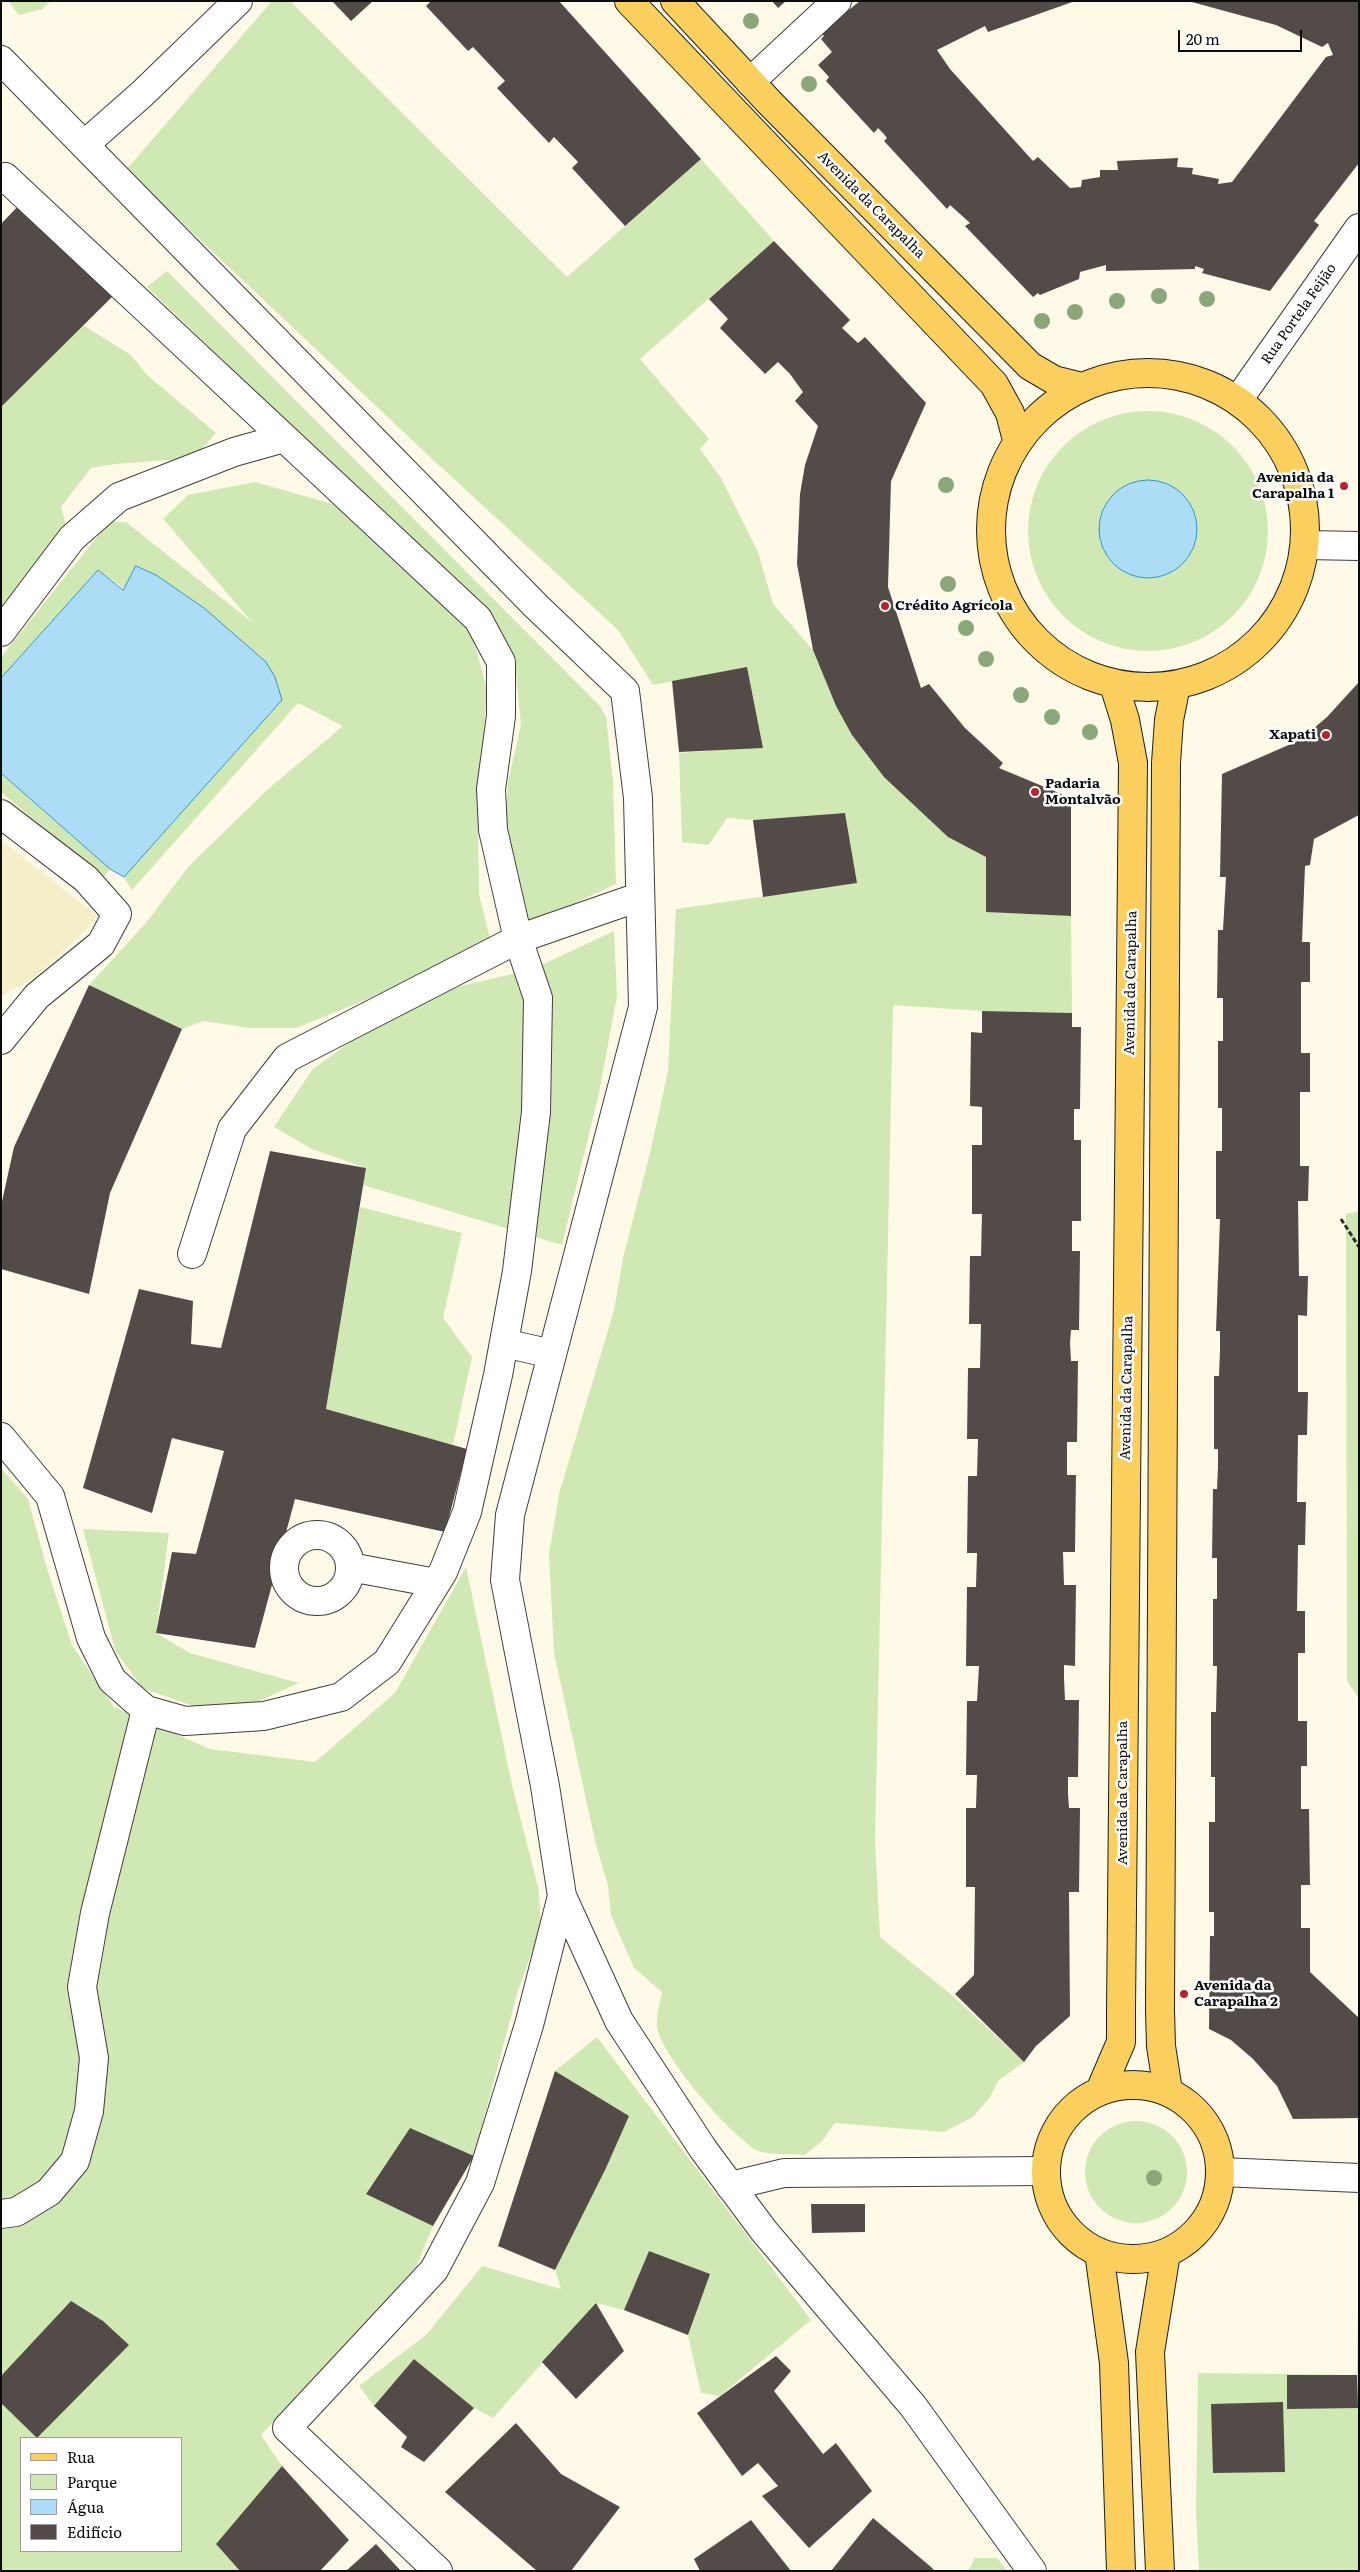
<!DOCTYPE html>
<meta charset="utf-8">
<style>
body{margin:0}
#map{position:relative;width:1360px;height:2572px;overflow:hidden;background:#fffae8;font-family:Literata,serif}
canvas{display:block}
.frame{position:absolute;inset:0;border:2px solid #0b0b0b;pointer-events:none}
.legend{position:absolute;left:20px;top:2437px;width:162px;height:115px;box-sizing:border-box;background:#fff;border:1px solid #9d9d9d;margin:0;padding:6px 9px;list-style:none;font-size:15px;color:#0b0b0b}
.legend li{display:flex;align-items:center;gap:10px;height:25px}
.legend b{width:25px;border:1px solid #9d9d9d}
.scale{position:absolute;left:1178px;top:30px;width:124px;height:22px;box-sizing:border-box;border:2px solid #0b0b0b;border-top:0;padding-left:6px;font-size:15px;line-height:18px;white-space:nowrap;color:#0b0b0b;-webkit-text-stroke:4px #fff;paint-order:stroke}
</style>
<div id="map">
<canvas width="1360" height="2572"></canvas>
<div class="frame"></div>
<ul class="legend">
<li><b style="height:6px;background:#facf5e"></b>Rua</li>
<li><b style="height:14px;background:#d0e8b3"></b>Parque</li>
<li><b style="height:14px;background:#adddf6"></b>Água</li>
<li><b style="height:14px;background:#534b47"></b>Edifício</li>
</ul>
<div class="scale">20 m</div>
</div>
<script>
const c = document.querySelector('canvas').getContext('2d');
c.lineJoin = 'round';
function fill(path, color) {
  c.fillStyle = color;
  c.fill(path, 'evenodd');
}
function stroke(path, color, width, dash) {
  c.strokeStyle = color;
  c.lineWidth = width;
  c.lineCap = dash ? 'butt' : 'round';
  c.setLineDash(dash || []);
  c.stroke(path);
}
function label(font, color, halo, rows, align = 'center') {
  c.font = font + ' Literata,serif';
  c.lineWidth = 5;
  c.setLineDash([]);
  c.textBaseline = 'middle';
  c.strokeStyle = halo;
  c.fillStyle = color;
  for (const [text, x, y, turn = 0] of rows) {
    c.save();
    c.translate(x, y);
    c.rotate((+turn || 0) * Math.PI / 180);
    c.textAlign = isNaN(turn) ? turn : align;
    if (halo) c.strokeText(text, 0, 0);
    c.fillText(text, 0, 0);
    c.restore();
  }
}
fill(new Path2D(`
 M1,840l97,76 -19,21 -44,40 -34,19z`), '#f4efc9');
fill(new Path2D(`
 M8,1h43l-9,8 -23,6z
 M272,1h18l277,276 134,-118 73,82 -134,118 69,80 -9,10 21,29 37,74 15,52 40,46 23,56 48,70 64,61 38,20 1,55 84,4 1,97 -90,-2 -89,-6 -18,836 5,96 74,60 70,65 -26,19 -8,16 -17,20 -29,15 -109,-9 -13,18 -17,14c-10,-1 -41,0 -49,-5 -25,-15 -96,-94 -99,-124 -1,-10 3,-24 5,-34l-28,-24 -23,-53 -3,-30 -12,-40 -42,-192 -5,-99 10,-60 55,-184 9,-52 27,-105 18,-82 8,-162 181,-26 -12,-70 -92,7 -26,-2 -18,27 -27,-3 -3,-89 84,-6 -16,-79 -94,17 -35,-55 -188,-173 -304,-287z
 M167,271l433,435 6,11 7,64 3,103 -88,41 -24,-78 4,-65 13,-58 -7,-68 -23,-38 -344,-331z
 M83,325l48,30 16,20 69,58 -22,25c-35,4 -69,3 -103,10l-30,39 5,19 -65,88v-207z
 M1028 531a120 120 0 1 1 240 0a120 120 0 1 1-240 0Z
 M255,482l81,23 104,88 32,42 15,54 -9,134 1,72 12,47 -128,59 -67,27h-46l-46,-7 -22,8 -93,-44 57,-62 42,-56 80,-78 75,-63 -45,-23 -166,187 -8,-13 158,-177 -184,-130 -97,108v-21l108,-135h17l127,101 -90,-104 25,-24z
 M1,773l109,96 -7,9 -102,-86z
 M614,931l3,65 -18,97 -37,152 -199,-60 3,-17 -54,-19 -38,-22 38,-57 75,-55 74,-29 72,-17z
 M360,1207l102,26 -19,85 29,39 -19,88 -127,-36z
 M1359,1211v488l-12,-18 -1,-467z
 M1,1468l27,31 20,73 24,73 42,62 96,42 105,13 80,-69 71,-126 46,218 27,106 2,37 -23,62 -44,166 -64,-28 -44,65 67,33 -17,41 -44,48 -46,56 -39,36 -26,28 21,31 -66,78 24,27h-239zM21,2438h160v113h-160z
 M83,1529l86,4 -13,100 34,20 109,30 -49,22 -54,2 -54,-19 -27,-38z
 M597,2037l214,283 -91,76 -19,-3 -13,-58 21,-61 -60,-23 -25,59 -28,-7 -103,115 -19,-10 -60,-49 -40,47 -15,-20 68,-52 55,-68 79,23 -6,-19 51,-102 22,-52 -73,-45z
 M1085 2172a51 51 0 1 1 102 0a51 51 0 1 1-102 0Z
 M1359,2241v330h-160l-3,-58 2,-140 159,2z
 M975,2558h22l10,13h-39z`), '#d0e8b3');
const water = new Path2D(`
 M1099 529a49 49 0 1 1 98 0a49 49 0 1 1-98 0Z
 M136,566l20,9 48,33 62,54 9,15 7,23 -158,177 -14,-8 -109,-96v-95l97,-108 25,20z`);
fill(water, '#adddf6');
stroke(water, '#3495ce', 1);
fill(new Path2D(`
 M332,1h41l-22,20z
 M431,1h128l142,158 -76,67 -53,-58 6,-6 -24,-25 -5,6 -52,-55 8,-7 -32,-34 -5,4 -42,-45z
 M772,1h14l-8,7z
 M860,1h215l-87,31 -3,-6 -48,24 13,19 83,92 5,-4 32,31 11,-1 1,-7 18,-3v-7h18l-1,-9 61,-3 -1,9 16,1 -1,6 27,5 -1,5 14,-2 94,-125 7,-2 -5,-12 -6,4 -46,-22 -88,-24h171v162l-45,58 5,4 -49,66 -68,-18 2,-4 -9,-3v3l-89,2v-6l-26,7 -1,7 -39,16 -2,-2 -5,4 -68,-71 5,-3 -20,-18 -3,4 -63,-68 3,-3 -4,-5 -5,-5 -4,5 -48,-52 3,-4 -11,-12 14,-13 -11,-13 3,-3 -3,-4z
 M21,203l94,91 -114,113v-183z
 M774,241l76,79 -8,8 16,15 7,-6 61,66 -35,78 -3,106 33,101 8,-4 36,44 38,35 -4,5 72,30v118l-85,-4v-55l-38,-20 -64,-60 -32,-42 -16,-29 -23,-56 -16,-86 3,-70 5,-29 13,-39 -23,-25 8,-9 -13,-18 -12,-12 -13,12 -45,-46 8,-9 -19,-20z
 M747,667l16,81 -84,4 -7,-71z
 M1359,682v133l-45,24 -4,26 -5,1 -3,76h8v40h-9v71h9v39h-10v74h9l-1,35h-10l1,75h9l-1,40 -9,-1v77h10l-1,43h-9l-1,67h9l-1,43h-7l-1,66h8v42h-7v68h9v45h-6v43h8l1,76h-9v43h9v44l49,46v100l-66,1 -16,-33 -24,-27 -22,-19 -22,-11 1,-93h4v-24h-5v-90h6v-45h-4v-65h5l1,-46h-4v-67h4v-41h-5l1,-69h4l1,-22v-18h-4v-73h5l1,-26v-19h-4l4,-112h-4v-68h6v-43h-4v-67h5v-43h-6l1,-68h5l3,-53h-6l2,-103 78,-34 27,-23z
 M845,813l12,70 -94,14 -10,-77z
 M89,985l93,44 -72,164 -21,101 -88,-25v-63l13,-59z
 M982,1011l90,2v14h9l-1,82h-6v31h7v81h-9v30h8l-1,79h-8l-1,13 1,18h7l-1,81h-10v33h9l-1,77h-12l1,33h12l-1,81 -11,-1v13l1,22h14l-1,77h-10v17l1,14h11l-1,84h-10l1,124 -34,30 -12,16 -69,-68 19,-19 1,-88h-9v-79h10l1,-33h-11l1,-74h10l2,-35h-13l1,-79h9l1,-34h-10l1,-77h9l1,-37h-11l1,-71h12l1,-44h-12l1,-68h11l1,-42h-10v-69h10v-38l-12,-1 1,-74 11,1z
 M270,1151l96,17 -40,241 141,40 -22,83 -150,-33 -40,149 -99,-15 16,-81 24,2 28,-103 -52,-13 -20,75 -69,-25 56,-199 54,12 -2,43 30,4z
 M555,2071l74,45 -23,52 -51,102 -57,-24z
 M410,2128l64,28 -41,70 -67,-32z
 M811,2204h54v28l-53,1z
 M649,2251l61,23 -22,61 -64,-25z
 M71,2301l32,20 26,24 -92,93 -36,-35v-27z
 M596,2303l28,48 -48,48 -34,-37z
 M776,2356l15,15 -17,20 49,63 13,-11 36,48 -63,57 -47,-52 16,-10 -20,-23 -16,13 -45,-63z
 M414,2359l60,49 -50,54 -23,-15 6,-10 -33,-31z
 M1287,2375h70l1,33 -71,1z
 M1283,2402l2,70 -72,1 -2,-69z
 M516,2423l45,51 59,33 -49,64h-34l-92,-79z
 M282,2466l67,74 -29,31h-80l-24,-27z
 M873,2518l58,49 4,4h-104z
 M751,2520l40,51h-91l-6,-12z
 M376,2544l25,27h-55z`), '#534b47');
const minor = new Path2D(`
 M1,60l535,546 89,85 13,107 5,209 -133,508 -5,65 40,206 17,110 57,125 84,128 61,82 149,175 119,165
 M750,82l87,-81
 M84,145l58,-51 96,-93
 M1,180l4,-3 473,442 23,43v54l-10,73 2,41 25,109 20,59 -2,114 -19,159 -19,104 -31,137 -24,60 -56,90 -46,35 -77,19 -79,5 -39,-11 -34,-30 -21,-42 -41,-142 -49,-59
 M1238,400l121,-172
 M1306,545l53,1
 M1,632l71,-94 47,-41 115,-45 50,-14
 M1,814l85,65 31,35 -16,30 -64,52 -36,44
 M192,1254l40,-125 55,-71 231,-119 121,-42
 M504,1343l48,11
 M284 1568a33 33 0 1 1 66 0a33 33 0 1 1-66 0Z
 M350,1567l86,16
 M1221,2172l138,6
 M730,2186l54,-13 261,-2
 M1,2214l15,-2 33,-20 26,-31 14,-50 5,-53 -12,-71 13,-74 51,-203
 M438,2571l-151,-143 147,-158 46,-87 49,-158 33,-129`);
const major = new Path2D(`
 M629,1l365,383 16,29 7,27
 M675,1l94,101 261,264 24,14 28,7
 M991 530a157 157 0 1 1 314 0a157 157 0 1 1-314 0Z
 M1046 2172a87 87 0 1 1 174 0a87 87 0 1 1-174 0Z
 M1100,2091l21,-49v-32l12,-1247 -8,-43 -11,-35
 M1168,2091l-7,-45 -1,-36 6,-1247 3,-43 7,-35
 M1099,2252l15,111 7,208
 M1160,2571l-10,-219 16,-99`);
stroke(minor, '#3e3e3e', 30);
stroke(major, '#1c1c1c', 30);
stroke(new Path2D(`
 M1341,1219l18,28`), '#2d2d2d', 3, [5, 2.5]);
stroke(minor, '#fff', 28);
stroke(major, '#facf5e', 28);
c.fillStyle = '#8ba678';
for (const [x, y] of [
 [751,21],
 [809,84],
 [1159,296],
 [1207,299],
 [1117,301],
 [1075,312],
 [1042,321],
 [946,485],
 [948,584],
 [966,628],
 [986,659],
 [1021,695],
 [1052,717],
 [1090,732],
 [1154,2178]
]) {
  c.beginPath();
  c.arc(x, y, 8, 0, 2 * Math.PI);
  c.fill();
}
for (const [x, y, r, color] of [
 [1344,486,5,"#ba232e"],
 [885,606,5,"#ba232e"],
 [1326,735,5,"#ba232e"],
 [1035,792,5,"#ba232e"],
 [1184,1994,5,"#ba232e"]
]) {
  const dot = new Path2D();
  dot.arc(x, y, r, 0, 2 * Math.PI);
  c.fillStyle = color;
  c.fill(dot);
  stroke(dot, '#fff', 2);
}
label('14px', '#0b0b0b', '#fff', [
 ["Avenida da Carapalha",871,205,45],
 ["Rua Portela Feijão",1299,314,-55],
 ["Avenida da Carapalha",1131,983,-89],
 ["Avenida da Carapalha",1127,1388,-89],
 ["Avenida da Carapalha",1123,1793,-90]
]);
label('bold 14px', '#0b0b0b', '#fff', [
 ["Avenida da",1334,478,"right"],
 ["Carapalha 1",1334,494,"right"],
 ["Crédito Agrícola",895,606],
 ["Xapati",1316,735,"right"],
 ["Padaria",1045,784],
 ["Montalvão",1045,800],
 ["Avenida da",1194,1986],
 ["Carapalha 2",1194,2002]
], 'left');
</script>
